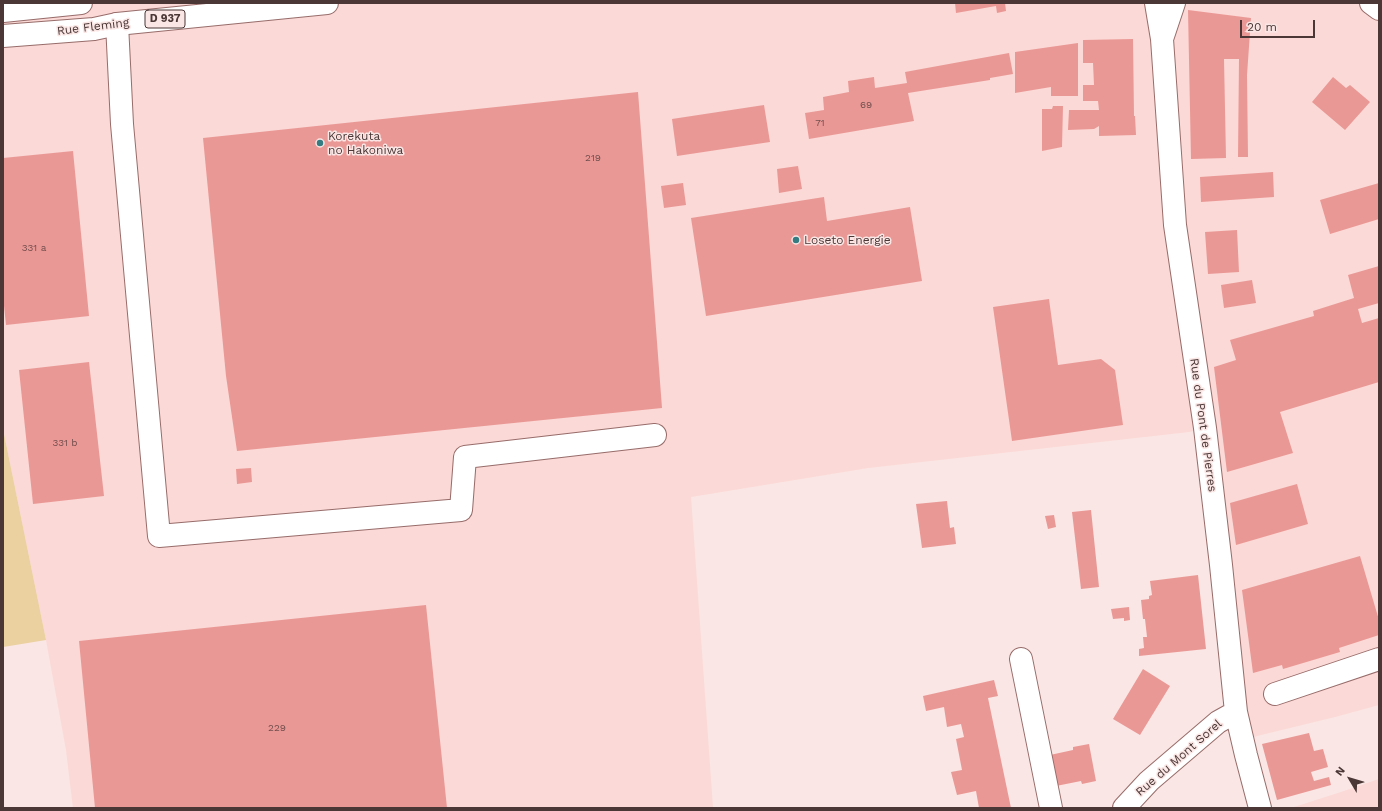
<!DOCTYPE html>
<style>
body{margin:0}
#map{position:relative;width:1382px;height:811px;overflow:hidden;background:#fae6e4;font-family:"Work Sans",sans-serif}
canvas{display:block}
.frame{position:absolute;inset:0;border:4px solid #4a3736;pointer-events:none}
.north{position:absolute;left:1330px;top:759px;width:40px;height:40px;-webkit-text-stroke:3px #fae6e4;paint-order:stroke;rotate:308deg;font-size:11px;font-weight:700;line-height:16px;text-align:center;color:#4a3736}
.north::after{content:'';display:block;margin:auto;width:14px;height:18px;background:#4a3736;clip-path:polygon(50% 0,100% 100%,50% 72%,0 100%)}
.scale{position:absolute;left:1240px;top:20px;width:75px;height:18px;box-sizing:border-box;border:2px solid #4a3736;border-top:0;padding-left:5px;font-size:12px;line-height:14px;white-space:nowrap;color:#4a3736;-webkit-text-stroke:3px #fae6e4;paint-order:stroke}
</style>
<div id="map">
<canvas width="1382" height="811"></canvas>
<div class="frame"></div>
<div class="north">N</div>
<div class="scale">20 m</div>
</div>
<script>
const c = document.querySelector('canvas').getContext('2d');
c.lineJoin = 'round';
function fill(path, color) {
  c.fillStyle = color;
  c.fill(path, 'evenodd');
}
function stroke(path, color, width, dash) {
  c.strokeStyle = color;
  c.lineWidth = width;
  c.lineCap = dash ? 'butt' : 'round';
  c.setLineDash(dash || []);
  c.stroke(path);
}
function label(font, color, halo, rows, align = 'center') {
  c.font = font + ' "Work Sans",sans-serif';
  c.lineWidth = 3;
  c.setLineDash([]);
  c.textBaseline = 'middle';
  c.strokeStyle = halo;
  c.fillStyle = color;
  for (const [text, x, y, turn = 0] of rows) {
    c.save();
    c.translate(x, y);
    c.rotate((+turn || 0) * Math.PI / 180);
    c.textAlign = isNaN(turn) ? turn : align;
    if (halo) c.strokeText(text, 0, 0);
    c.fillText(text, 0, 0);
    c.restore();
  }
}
fill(new Path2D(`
 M3,3h1376v702l-44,12 -78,19 -14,6 -39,-314 -15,4 -321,36 -177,29 22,311h-640l-7,-58 -20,-110 -43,-211z
 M1379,779v29h-88l50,-16z`), '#fbd9d6');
fill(new Path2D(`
 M3,429l43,211 -43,7z`), '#ebd0a0');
fill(new Path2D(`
 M955,3h50l1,8 -9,2 -1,-7 -40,7z
 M1188,10l63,8 -4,57 1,82h-10l1,-98h-15l2,99 -35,1z
 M1133,39l1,77h1l1,19 -37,1v-10l-5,3 -26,1 1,-20h30l-1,-9h-15v-16h11l-1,-22h-10v-23z
 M1078,43v53h-27v-9l-36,6v-41z
 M1009,53l4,21 -23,4v2l-82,13 6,28 -105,18 -4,-26 19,-3 -1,-13 26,-5 -1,-11 26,-4 1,11 32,-5 -2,-11z
 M1333,77l13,11 4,-3 20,17 -25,28 -33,-28z
 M638,92l24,316 -425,43 -11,-75 -23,-238z
 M764,105l6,37 -93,14 -5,-37z
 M1053,106h10l-1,41 -20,4v-42h10z
 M73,151l16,165 -83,9 -3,-29v-138z
 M798,166l4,23 -23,4 -2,-24z
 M1273,172l1,25 -73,5 -1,-25z
 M683,183l3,22 -22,3 -3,-22z
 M1379,183v36l-49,15 -10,-34z
 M824,197l3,24 83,-14 12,74 -216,35 -15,-98z
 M1237,230l2,42 -31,2 -3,-42z
 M1379,266v37l-21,6 4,14 17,-5v64l-99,30 13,41 -66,19 -13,-105 22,-7 -6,-20 84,-24 -1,-5 41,-13 -6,-23z
 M1252,280l4,23 -32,5 -3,-23z
 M1049,299l9,66 43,-6 14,11 8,55 -111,16 -19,-134z
 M89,362l15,134 -71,8 -14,-134z
 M251,468l1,14 -15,2 -1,-15z
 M1297,484l11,40 -72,21 -6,-42z
 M947,501l3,27 4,-1 2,17 -34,4 -6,-44z
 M1091,510l8,77 -18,2 -9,-77z
 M1054,515l2,12 -8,2 -3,-13z
 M1360,556l19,64v15l-40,13 1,4 -57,17 -1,-4 -29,8 -11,-83z
 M1198,575l8,74 -67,7v-7l5,-1 -1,-11h4l-2,-18h-2l-2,-19 8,-1v-3l3,-1 -2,-14z
 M426,605l21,203h-352l-16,-167z
 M1129,607l1,13 -6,1v-3l-11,1 -2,-10z
 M1143,669l27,17 -30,49 -27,-16z
 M994,680l4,16 -10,2 23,110h-32l-3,-17 -19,4 -6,-23 11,-2 -6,-31 8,-2 -3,-13 -14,3 -3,-20 -18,4 -3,-15z
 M1309,733l5,18 9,-2 5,18 -17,5 3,9 15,-4 2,8 -54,15 -15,-56z
 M1089,744l7,37 -14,3 -1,-3 -25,5 -6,-31 23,-5v-3z`), '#ea9895');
const minor = new Path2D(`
 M1156,3l6,36 13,186 30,203 16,137 15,147 10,43 14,53
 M117,24l5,100 37,412 302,-26 4,-53 190,-22
 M1163,36l11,-33
 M1021,659l30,149
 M1275,694l104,-35
 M1124,808l25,-27 69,-59 18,-10`);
const major = new Path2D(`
 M1371,3l8,6
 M3,11l78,-8
 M3,36l91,-7 23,-5 210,-21`);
stroke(minor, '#976c6a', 24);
stroke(major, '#976c6a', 24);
stroke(minor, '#fff', 22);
stroke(major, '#fff', 22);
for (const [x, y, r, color] of [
 [320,143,4,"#347c82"],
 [796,240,4,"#347c82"]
]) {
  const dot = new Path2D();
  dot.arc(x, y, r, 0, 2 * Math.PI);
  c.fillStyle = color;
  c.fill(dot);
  stroke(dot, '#fae6e4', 1.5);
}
label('10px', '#724f4e', null, [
 ["69",866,105],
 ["71",820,123],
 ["219",593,158],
 ["331 a",34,248],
 ["331 b",65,443],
 ["229",277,728]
]);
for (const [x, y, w] of [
 [165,19,40]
]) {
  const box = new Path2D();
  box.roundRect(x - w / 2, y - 9, w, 18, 3);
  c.fillStyle = '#fae6e4';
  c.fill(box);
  stroke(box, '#4a3736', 1);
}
label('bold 11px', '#4a3736', null, [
 ["D 937",165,19]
]);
label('12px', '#4a3736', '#fae6e4', [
 ["Rue Fleming",93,27,-7],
 ["Rue du Pont de Pierres",1203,425,82],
 ["Rue du Mont Sorel",1179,758,-41]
]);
label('12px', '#4a3736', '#fae6e4', [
 ["Korekuta",328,136],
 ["no Hakoniwa",328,150],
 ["Loseto Energie",804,240]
], 'left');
</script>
